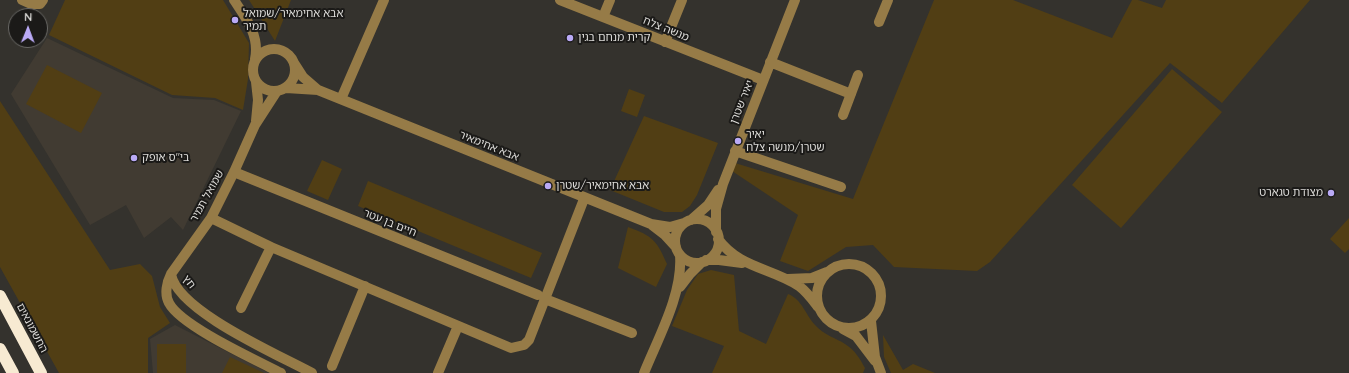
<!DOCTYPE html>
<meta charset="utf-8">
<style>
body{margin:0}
#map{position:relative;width:1349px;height:373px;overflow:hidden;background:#34322d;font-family:Quicksand,sans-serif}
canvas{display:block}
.north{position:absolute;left:8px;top:8px;width:40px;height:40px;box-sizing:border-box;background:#1b1a18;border:1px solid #696865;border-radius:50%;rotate:1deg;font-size:11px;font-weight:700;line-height:16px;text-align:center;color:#dddcd9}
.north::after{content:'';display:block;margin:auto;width:14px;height:18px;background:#baaaf6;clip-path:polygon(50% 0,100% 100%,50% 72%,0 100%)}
</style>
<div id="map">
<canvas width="1349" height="373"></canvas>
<div class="north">N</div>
</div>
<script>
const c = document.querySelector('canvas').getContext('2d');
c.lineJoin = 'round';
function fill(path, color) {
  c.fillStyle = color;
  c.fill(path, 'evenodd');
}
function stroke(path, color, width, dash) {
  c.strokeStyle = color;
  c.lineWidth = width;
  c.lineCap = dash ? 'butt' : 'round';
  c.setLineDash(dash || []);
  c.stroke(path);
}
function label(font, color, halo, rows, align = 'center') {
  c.font = font + ' Quicksand,"Noto Sans Hebrew",sans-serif';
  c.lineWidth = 4;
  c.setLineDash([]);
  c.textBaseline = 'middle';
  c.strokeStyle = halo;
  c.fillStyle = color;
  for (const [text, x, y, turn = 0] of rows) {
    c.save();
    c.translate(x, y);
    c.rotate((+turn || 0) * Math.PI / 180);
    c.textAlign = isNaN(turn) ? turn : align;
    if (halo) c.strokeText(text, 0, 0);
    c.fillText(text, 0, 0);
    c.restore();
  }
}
fill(new Path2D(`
 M47,38l126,60 41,2 27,11 -58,119 -12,-13 -27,21 -18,-33 -36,20 -79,-131z
 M175,325l94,48h-116l-3,-34z`), '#413b32');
fill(new Path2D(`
 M65,0h158l26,43 -1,36 -5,31 -28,-12 -43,-3 -123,-60z
 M249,0h42l-16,41z
 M934,0h79l99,38 20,-38h6l24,8 4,-8h144l-88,103 -52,-40 -180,199 -13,9 -83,-4 -21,-22 -27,2 -38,24 -28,-10 18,-46 -66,-44 3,-8 118,36z
 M47,65l55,28 -21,40 -55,-29z
 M1172,69l50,43 -101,116 -49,-43z
 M629,89l16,6 -8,22 -16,-6z
 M0,101l110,169 30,-6 12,12 8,31 10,16 -22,15v35h-89l-59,-106z
 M644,116l74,27 -21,52 -7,11 -8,6h-18l-54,-22z
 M322,160l20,9 -14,31 -21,-9z
 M368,181l174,72 -11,25 -173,-72z
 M1349,218v31l-4,4 -15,-14z
 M628,227c25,9 29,14 39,37l-11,23 -38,-19z
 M711,270l23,5 5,56 27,13 22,-50c14,5 18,22 28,32 8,9 20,12 29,18 10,6 15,15 20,24l-2,5h-151l12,-27 -52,-20 15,-36 11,-16z
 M883,335l20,35 10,-6 22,9h-44l-7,-16z
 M157,344h29v29h-29z
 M230,357l34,16h-42z`), '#513e14');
stroke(new Path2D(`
 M22,0l9,4h9l3,-4
 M234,0c12,18 26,36 21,59
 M560,0l203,80
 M603,17l7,-17
 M879,22l9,-22
 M665,42l17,-42
 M253 70a21 21 0 1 1 42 0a21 21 0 1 1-42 0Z
 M770,62l81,32
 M294,63l9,14 15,13
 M256,82l2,18 -2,21
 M286,88l32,2 333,134 19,3 14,-4
 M277,91l-22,34 -21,47 -23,46 -40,56c-4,8 -7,20 -2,29 12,23 87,57 112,70
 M341,99l43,-99
 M843,115l15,-40
 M735,151l106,36
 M234,172l304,123
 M211,218l60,29 240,101 13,-3 5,-5 55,-141
 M675 241a22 22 0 1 1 44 0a22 22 0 1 1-44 0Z
 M691,220l17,-15 10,-15
 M652,225l13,10 11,12
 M716,232v-23l7,-25 72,-184
 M718,239c21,29 54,29 81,47 8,6 13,13 19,21
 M706,260h13l23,3
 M817 296a32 32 0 1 1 64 0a32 32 0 1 1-64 0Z
 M171,274c6,37 108,81 141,99
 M788,279l24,-1 15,-6
 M680,287l10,-13 12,-12
 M545,299l87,34
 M241,308l30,-61
 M871,321l4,36 6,16
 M843,329l13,7 19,25
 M332,366l33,-80
 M438,373l20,-47
 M644,373c14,-35 39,-79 36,-118`), '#967b47', 10);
stroke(new Path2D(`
 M0,296l41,77
 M0,349l13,24`), '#f7ead2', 12);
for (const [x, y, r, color] of [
 [235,20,4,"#baaaf6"],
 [570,38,4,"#baaaf6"],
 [738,141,4,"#baaaf6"],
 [134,158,4,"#baaaf6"],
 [548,186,4,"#baaaf6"],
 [1331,193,4,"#baaaf6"]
]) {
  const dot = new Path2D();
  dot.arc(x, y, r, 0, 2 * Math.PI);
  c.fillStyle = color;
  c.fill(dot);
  stroke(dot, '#1b1a18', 1.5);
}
label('11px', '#dddcd9', '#1b1a18', [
 ["אבא אחימאיר/שמואל",243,14],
 ["תמיר",243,27],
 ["קרית מנחם בגין",578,38],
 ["יאיר",746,135],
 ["שטרן/מנשה צלח",746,148],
 ["בי\"ס אופק",142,158],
 ["אבא אחימאיר/שטרן",556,186],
 ["מצודת טגארט",1323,193,"right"]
], 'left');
label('11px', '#dddcd9', '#1b1a18', [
 ["מנשה צלח",666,29,22],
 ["יאיר שטרן",742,102,-68],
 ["אבא אחימאיר",489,146,22],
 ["שמואל תמיר",207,196,-61],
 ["חיים בן עטר",390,223,22],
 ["חץ",189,282,52],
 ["החשמונאים",32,328,62]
]);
</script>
